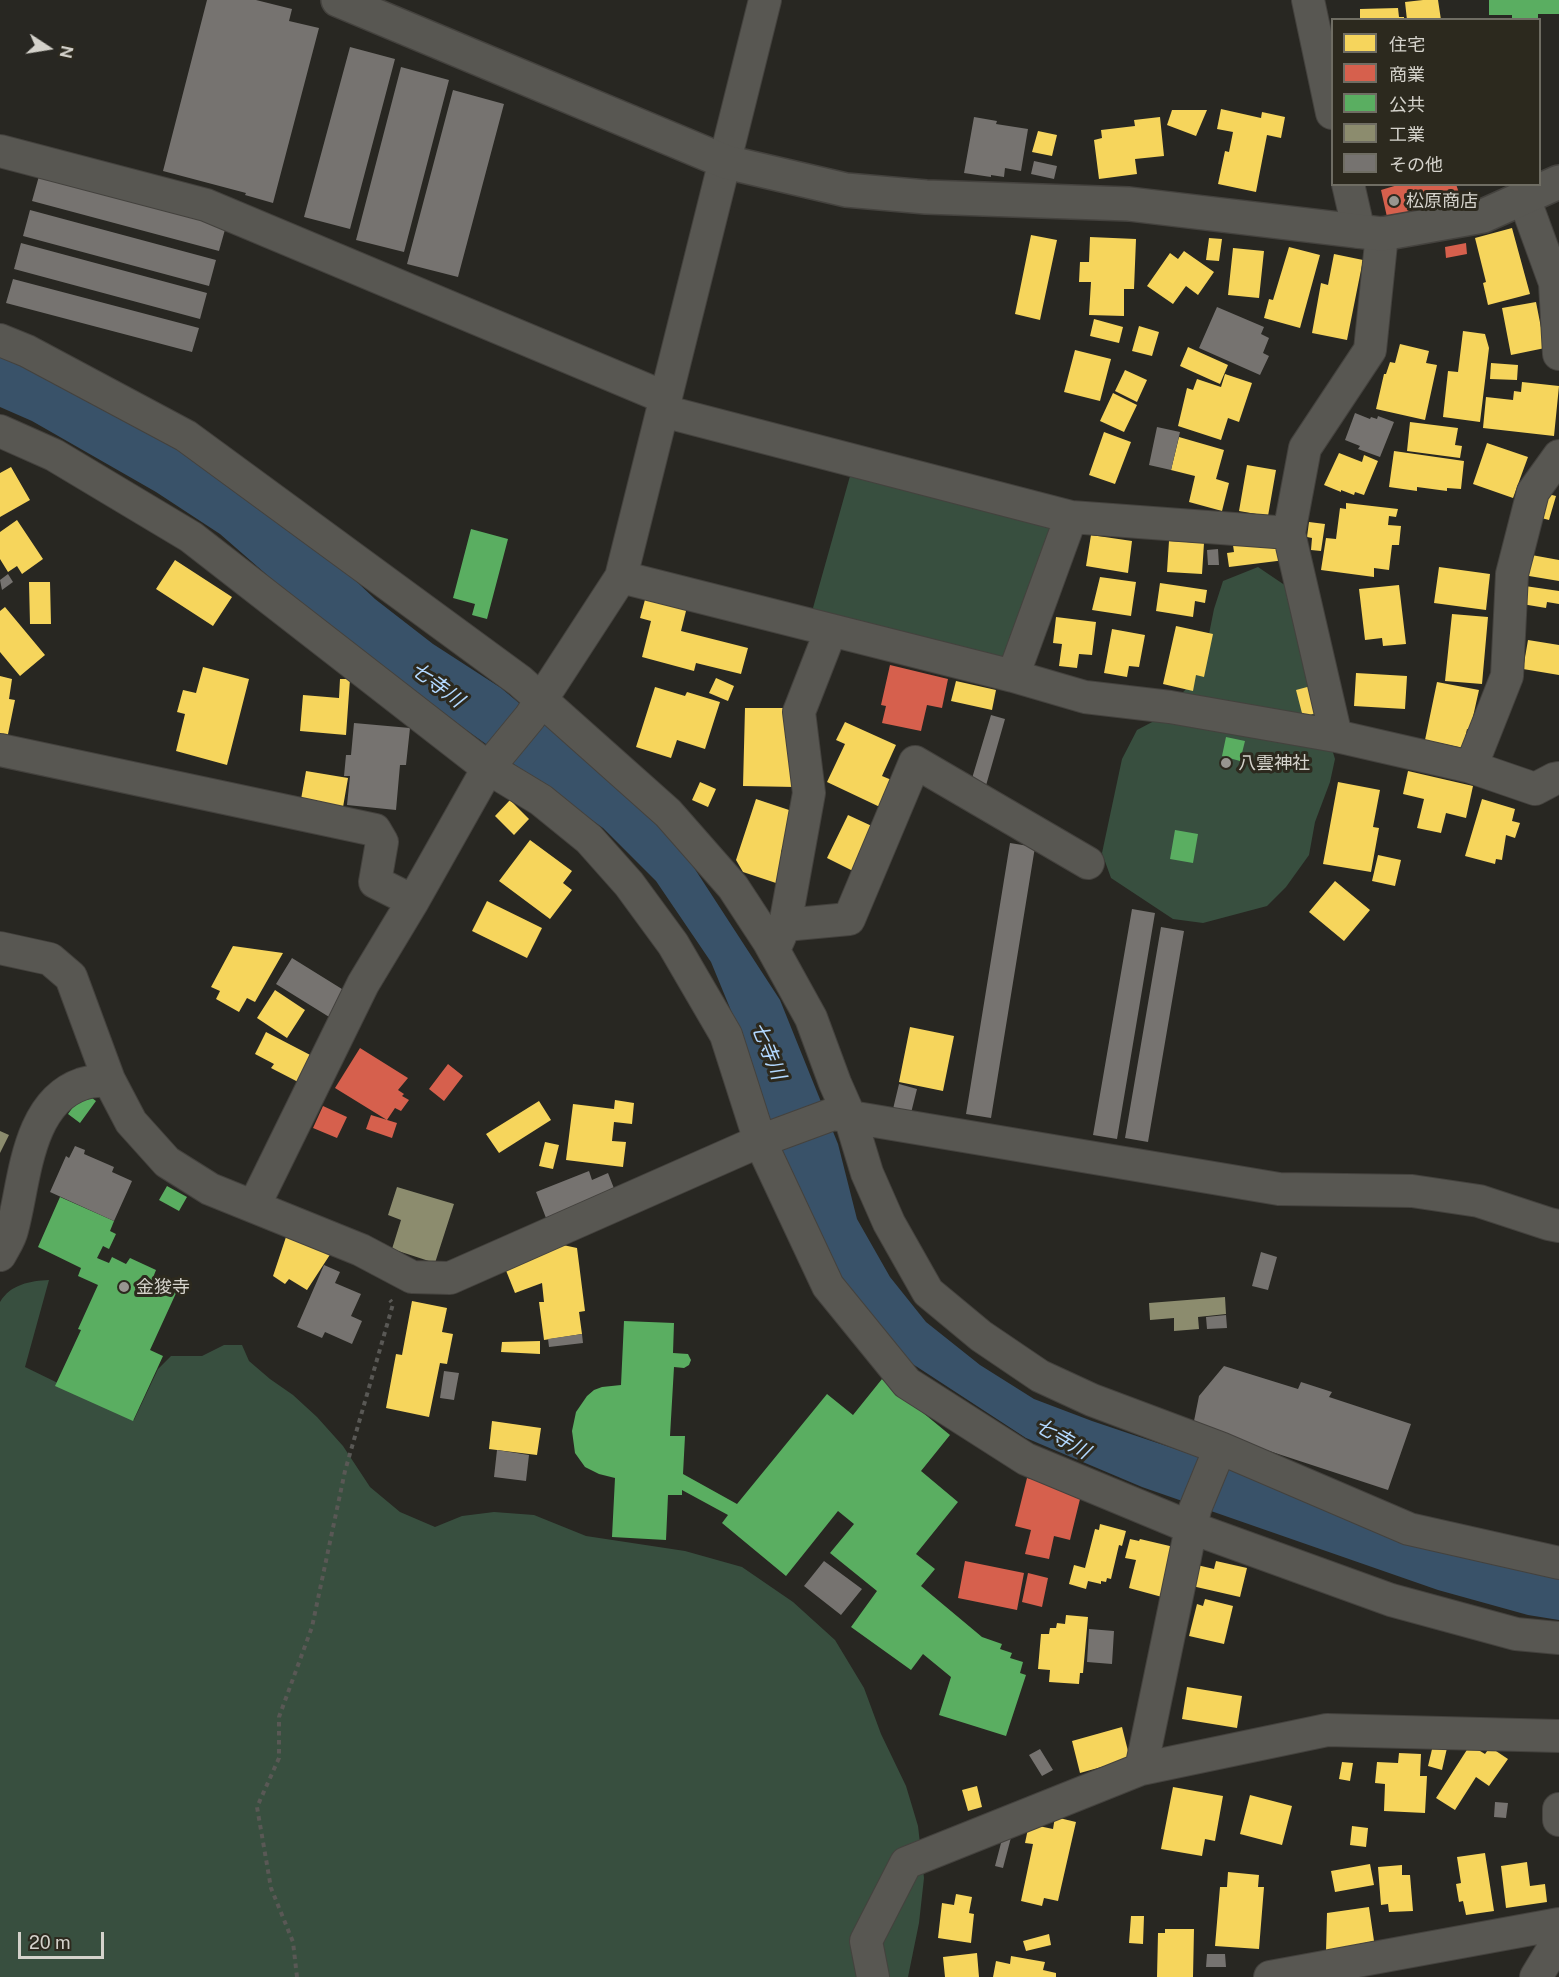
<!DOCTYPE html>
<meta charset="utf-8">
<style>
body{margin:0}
#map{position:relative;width:1559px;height:1977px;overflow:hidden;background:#282722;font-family:"Public Sans","Noto Sans JP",sans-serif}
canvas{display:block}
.legend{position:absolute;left:1331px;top:18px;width:210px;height:168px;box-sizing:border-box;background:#2c291e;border:2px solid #6f6d63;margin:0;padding:8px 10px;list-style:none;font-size:18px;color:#d4d2cb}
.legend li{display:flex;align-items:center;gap:12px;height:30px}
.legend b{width:30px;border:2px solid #6f6d63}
.north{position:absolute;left:18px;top:18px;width:60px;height:60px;-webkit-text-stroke:4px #2c291e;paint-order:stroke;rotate:102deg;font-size:16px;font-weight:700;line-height:24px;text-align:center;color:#d4d2cb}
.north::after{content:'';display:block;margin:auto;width:21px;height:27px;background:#d4d2cb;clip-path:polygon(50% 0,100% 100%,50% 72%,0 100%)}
.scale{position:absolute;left:18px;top:1932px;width:86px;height:27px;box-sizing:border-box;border:3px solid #d4d2cb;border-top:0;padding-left:8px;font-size:18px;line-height:21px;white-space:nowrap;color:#d4d2cb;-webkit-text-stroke:4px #2c291e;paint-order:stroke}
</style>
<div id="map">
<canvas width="1559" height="1977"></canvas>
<ul class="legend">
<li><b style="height:16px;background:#f6d55c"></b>住宅</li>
<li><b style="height:16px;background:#d6604d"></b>商業</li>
<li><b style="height:16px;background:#5aae61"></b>公共</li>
<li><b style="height:16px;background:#8c8c6e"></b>工業</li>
<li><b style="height:16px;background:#767370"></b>その他</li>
</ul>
<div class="north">N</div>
<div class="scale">20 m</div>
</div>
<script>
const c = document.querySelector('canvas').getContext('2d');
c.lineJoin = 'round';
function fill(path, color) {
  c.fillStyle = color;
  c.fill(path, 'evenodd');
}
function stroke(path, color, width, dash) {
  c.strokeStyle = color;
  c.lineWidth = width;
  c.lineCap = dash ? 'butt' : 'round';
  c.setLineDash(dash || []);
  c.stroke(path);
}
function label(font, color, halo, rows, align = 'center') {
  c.font = font + ' "Public Sans","Noto Sans JP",sans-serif';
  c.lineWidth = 6;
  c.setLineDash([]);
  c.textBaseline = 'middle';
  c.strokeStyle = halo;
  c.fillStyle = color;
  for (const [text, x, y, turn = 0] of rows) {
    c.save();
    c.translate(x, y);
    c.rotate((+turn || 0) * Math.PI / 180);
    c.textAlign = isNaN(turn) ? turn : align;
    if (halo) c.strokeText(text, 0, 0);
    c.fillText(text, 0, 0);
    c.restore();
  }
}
fill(new Path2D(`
 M852,469l205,54 -53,139 -193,-47z
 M1258,567l31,21 31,122 15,49 -5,23 -15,40 -6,33 -23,32 -19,19 -64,17 -30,-4 -62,-41 -9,-25 20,-94 15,-29 19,-10 31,-32 21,-49 6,-30 9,-28z
 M49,1280l-24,87 109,53 24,-51 13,-13h31l22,-11h18l7,16 21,18 23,16 24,22 26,29 27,41 30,25 35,15 27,-11 32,-4 40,3 52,21 99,15 57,16 51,35 42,38 29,48 17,46 25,52 12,40 6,52 -5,45 -11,54h-908v-675c11,-18 30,-21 49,-22z`), '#384f3f');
fill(new Path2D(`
 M0,354l161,82 161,113 53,50 58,45 68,44 145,121 43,51 91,140 58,144 19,75 33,58 36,45 54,43 54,34 58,22 467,157v42l-31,-5 -90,-25 -296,-103 -116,-49 -121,-79 -65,-75 -56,-124 -40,-118 -33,-80 -55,-81 -53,-53 -138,-99 -160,-121 -85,-74 -64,-42 -124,-71 -32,-14z`), '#395269');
fill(new Path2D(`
 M1423,0h15l3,20h-34l-2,-18z
 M1398,8l1,9h5v3h-44v-11z
 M1221,109l40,9 1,-6 23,5 -4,21 -14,-3 -11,57 -38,-8 7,-33 4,1 4,-20 -16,-3z
 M1172,110h35l-11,26 -29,-11z
 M1160,117l4,39 -29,3 2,15 -38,5 -5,-39 8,-2 -1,-8 34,-4 -1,-6z
 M1038,131l19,4 -5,21 -20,-4z
 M1512,228l18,66 -42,11 -5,-22 3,-1 -11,-44z
 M1031,235l26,5 -17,80 -25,-6z
 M1090,237l46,2 -2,50h-10v27l-35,-1 2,-33h-12l1,-20h9z
 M1209,238l13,1 -3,22 -13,-1z
 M1289,247l31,8 -20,73 -36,-10 5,-19 4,1z
 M1233,248l31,3 -5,47 -31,-3z
 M1184,251l30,21 -16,23 -12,-9 -13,18 -26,-18 23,-33 8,6z
 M1334,254l29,6 -16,80 -35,-7 9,-50 7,2z
 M1536,302l9,46 -34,7 -9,-47z
 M1094,319l29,8 -4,16 -29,-7z
 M1139,326l20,6 -7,24 -20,-5z
 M1463,331l22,3 4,14 -9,74 -37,-5 5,-46 10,1z
 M1400,344l29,7 -3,12 11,2 -12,55 -49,-11 8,-35h2l4,-12 5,1z
 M1188,347l40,18 -8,19 -40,-18z
 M1075,350l36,9 -11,42 -36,-9z
 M1491,363l27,2 -1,15 -27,-1z
 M1125,370l22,10 -10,22 -22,-11z
 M1225,374l27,9 -13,39 -11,-4 -7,22 -43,-14 9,-38 6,2 4,-11 24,8z
 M1522,382l37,4 -5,50 -71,-8 3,-31 27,3 1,-9 7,1z
 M1113,393l24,12 -13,27 -24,-11z
 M1410,422l48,6 -3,17 7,1 -2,12 -53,-7z
 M1104,432l27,10 -16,42 -26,-9z
 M1179,437l45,13 -8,29 13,4 -7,28 -33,-9 6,-26 -24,-6z
 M1487,443l41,14 -15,41 -40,-14z
 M1394,451l70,10 -3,28 -14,-1v3l-30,-4v4l-28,-4z
 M1339,453l23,9 2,-7 14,6 -14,34 -9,-3 -1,3 -13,-5v2l-17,-7z
 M1247,465l29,5 -8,46 -29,-5z
 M11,467l19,33 -30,17v-44z
 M1536,491l20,5 -7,24 -19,-5z
 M1346,503l52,6 -2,8 -7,-1 -1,9 13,1 -2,19h-7l-3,25 -15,-2v9l-53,-7 5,-32 10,1 4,-31 6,1z
 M17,520l26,39 -21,15 -5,-8 -9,6 -8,-13v-27z
 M1309,522l16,2 -4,27 -10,-1 1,-12 -5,-1z
 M1091,535l41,6 -4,32 -42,-7z
 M1278,539l7,21 -56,7 -2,-14 7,-1 -1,-7z
 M1169,541l35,2 -2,31 -35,-2z
 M1526,554l33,6v21l-36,-6z
 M175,560l57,37 -19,29 -57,-37z
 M1439,567l51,7 -4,36 -52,-7z
 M1100,577l36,5 -5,34 -39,-6z
 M29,582h21l1,42h-21z
 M1160,583l47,7 -2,13 -10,-2 -2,16 -37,-6z
 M1399,585l7,59 -23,2 -1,-8 -17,2 -6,-51z
 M1525,586l34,5v13l-12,-2 -1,6 -24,-4z
 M646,596l41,11 -6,24 67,17 -7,26 -45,-11 -2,8 -52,-14 9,-36 -11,-3z
 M5,607l40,48 -25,21 -20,-24v-41z
 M1452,614l36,3 -6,67 -37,-3z
 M1056,617l40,5 -4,33 -13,-1 -2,14 -18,-2 3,-22 -9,-1z
 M1176,626l37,8 -9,43 -8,-2 -3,16 -30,-7z
 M1112,629l33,6 -6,32 -10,-1 -2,11 -23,-4z
 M1528,640l31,5v30l-36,-6z
 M203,667l46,12 -22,86 -51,-14 9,-37 -8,-2 6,-22 13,3z
 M1356,673l51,3 -2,33 -51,-3z
 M0,676l12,3 -3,20 6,1 -8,39 -7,-1z
 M716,678l18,8 -6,15 -19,-8z
 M340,679h10l-4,56 -46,-4 3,-36 36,3z
 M956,681l40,9 -4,20 -41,-9z
 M1437,682l42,8 -9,40 -3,-1 -4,19 -38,-8z
 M1322,683l7,26 -26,8 -7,-27z
 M655,687l30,9 2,-4 33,10 -15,47 -28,-9 -6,18 -35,-11z
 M745,708h51l-1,79 -52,-1z
 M845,722l51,23 -14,31 12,5 -12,27 -55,-26 18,-38 -9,-4z
 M306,771l42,7 -6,35 -42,-8z
 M1408,771l65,15 -7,32 -20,-5 -5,20 -24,-5 7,-29 -21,-5z
 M700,782l16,7 -8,18 -16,-7z
 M1338,782l42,8 -7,37 6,1 -8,44 -48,-8z
 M756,799l39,13 -14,40 7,3 -9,29 -36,-12 -7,-12z
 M1482,799l33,10 -3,12 8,2 -5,15 -9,-3 -4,25 -6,-1 -1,5 -30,-8z
 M510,800l19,19 -15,16 -19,-19z
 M848,815l26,12 -21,44 -26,-13z
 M530,840l42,31 -9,12 9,7 -22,29 -51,-38z
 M1378,855l23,5 -6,26 -23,-5z
 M1335,881l35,29 -26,31 -35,-29z
 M487,901l55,27 -15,30 -55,-27z
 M233,946l50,7 -28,49 -8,-4 -8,14 -23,-13 4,-8 -9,-4z
 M275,990l30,20 -18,28 -30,-20z
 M910,1027l44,9 -11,55 -44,-9z
 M266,1032l50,26 -14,26 -31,-16 3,-4 -19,-10z
 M615,1100l19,3 -2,21 -18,-2 -2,19 14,1 -3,25 -57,-7 7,-56 41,5z
 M539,1101l12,19 -52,33 -13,-19z
 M545,1142l14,3 -6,24 -14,-3z
 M287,1234l46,16 -26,40 -18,-11 -4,5 -12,-8z
 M563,1245l14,3 8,63 -6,1 3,22 -38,6 -5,-38h5l-2,-19 -27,10 -10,-25z
 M412,1301l35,7 -5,24 11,2 -6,30 -7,-1 -11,54 -43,-9 10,-54 6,1z
 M540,1341v13l-39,-2 1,-10z
 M492,1421l49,7 -4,27 -48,-6z
 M1100,1524l26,7 -4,15 -3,-1 -8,34 -4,-1 -1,4 -5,-1v3l-13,-3 -2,8 -17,-5 5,-19 11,3 10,-39 4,1z
 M1130,1539l9,2 1,-2 34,8 -12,50 -33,-9 7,-28 -11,-2z
 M1216,1561l31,7 -7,29 -48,-11 5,-21 17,4z
 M1205,1599l28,7 -9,38 -35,-8 8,-32 6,2z
 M1066,1615l22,2 -5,56h-3l-1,11 -30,-2 1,-12 -12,-1 3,-35h8l1,-6h6l1,-5 8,1z
 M1187,1687l55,9 -5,32 -55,-9z
 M1122,1727l8,32 -50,14 -8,-32z
 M1433,1745l14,3 -5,22 -14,-4z
 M1470,1745l15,9 5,-7 18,12 -19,27 -13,-9 -21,33 -19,-12z
 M1399,1753l22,1 -1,22h7l-2,37 -41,-2 1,-27 -10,-1 2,-21 21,1z
 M1342,1762l11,1 -3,18 -11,-2z
 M977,1786l5,21 -14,4 -6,-21z
 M1173,1787l50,9 -8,45 -10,-2 -3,17 -41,-7z
 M1250,1795l42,11 -10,39 -42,-11z
 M1055,1817l21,5 -18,79 -14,-3 -2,8 -21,-5 12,-57 -8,-1 4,-19 24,5z
 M1352,1826l16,2 -2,19 -16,-2z
 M1485,1853l9,58 -28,4 -3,-14 -4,1 -3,-18 5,-1 -4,-26z
 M1527,1862l3,24 15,-2 2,18 -41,6 -5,-42z
 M1370,1864l4,21 -39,7 -4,-21z
 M1402,1865v10h8l3,36 -24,1 -1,-8 -7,1 -3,-38z
 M1228,1872l31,3 -1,12h6l-5,62 -44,-3 5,-59h7z
 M956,1894l16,3 -3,16 5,1 -3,29 -33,-5 4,-35 12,2z
 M1369,1907l5,34 -48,10 1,-38z
 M1131,1916h13l-1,28 -14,-1z
 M1165,1929h29l-1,48h-36l1,-44h7z
 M1049,1934l2,11 -25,6 -3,-10z
 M977,1953l2,24h-34l-2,-20z
 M1011,1956l34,6 -2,8 13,3v4h-63l3,-16 14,3z`), '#f6d55c');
fill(new Path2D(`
 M1401,184h55l5,15 -74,18 -6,-27z
 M1466,243l1,11 -21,4 -1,-11z
 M890,665l58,14 -6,29 -15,-3 -6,26 -39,-8 4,-17 -5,-1z
 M360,1048l48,30 -10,12 6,4 -2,2 7,4 -8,11 -6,-3 -8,12 -52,-32z
 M448,1064l15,12 -19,25 -15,-12z
 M323,1106l24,11 -10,21 -24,-10z
 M371,1115l26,8 -5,15 -26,-9z
 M1027,1478l55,13 -12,49 -16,-4 -5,23 -24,-5 6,-24 -16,-4z
 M965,1561l59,12 -7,37 -59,-12z
 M1028,1573l20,5 -6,29 -20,-5z`), '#d6604d');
fill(new Path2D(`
 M1489,0h70v14h-21v6h-26v-5h-23z
 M471,529l37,10 -21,80 -15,-4 3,-11 -22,-6z
 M1226,737l19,4 -5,20 -18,-5z
 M1175,830l23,4 -5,29 -23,-4z
 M84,1092l12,9 -16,22 -12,-9z
 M167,1186l20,11 -8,14 -20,-11z
 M60,1197l54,24 -4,10 6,3 -7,15 -6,-3 -6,12 12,5 3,-6 14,7 4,-6 26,12 -4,10 25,11 -27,59 13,6 -30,65 -78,-35 26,-56 -3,-1 20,-44 -20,-9 3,-8 -43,-21z
 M624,1321l50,2 -1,30 15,1 3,6 -2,5 -5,3 -10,-1 -4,69h15l-2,38 54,30 90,-110 26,21 29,-36 68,56 -29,36 37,31 -42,52 19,15 -14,17 61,51 20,7 -2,5 12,4 -2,5 13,4 -3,11 6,2 -20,61 -67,-21 12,-38 -28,-23 -12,16 -60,-43 26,-36 -47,-38 24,-29 -16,-13 -52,65 -64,-53 6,-8 -46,-25v5h-14l-2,45 -54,-3 3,-59 -16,-4 -14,-7 -10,-14 -3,-22 4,-19 11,-16 7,-6 8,-3 19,-2z`), '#5aae61');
fill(new Path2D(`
 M0,1131l9,4 -9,18z
 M397,1187l57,17 -19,59 -43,-14 9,-29 -13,-5z
 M1225,1297l1,17 -28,3 1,12 -25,2v-13l-24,2 -1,-17z`), '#8c8c6e');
fill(new Path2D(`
 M207,0h49l36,9 -3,12 30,7 -46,175 -28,-8 1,-2 -83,-22z
 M350,47l45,12 -45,170 -46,-12z
 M401,67l48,13 -45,172 -48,-12z
 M453,90l51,14 -46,173 -51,-13z
 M974,117l23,4 -1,3 32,5 -7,42 -16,-3 -1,9 -13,-2v2l-27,-4z
 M1034,161l23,5 -3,13 -23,-5z
 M39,176l187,50 -7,25 -187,-50z
 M30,210l186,50 -7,26 -186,-50z
 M21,243l186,50 -7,26 -186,-50z
 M13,279l186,49 -7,24 -186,-49z
 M1217,307l47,20 -3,7 8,4 -6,15 6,3 -9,19 -61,-27z
 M1355,413l15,6 1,-2 6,2 1,-3 16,6 -14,35 -22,-8 2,-3 -15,-6z
 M1157,427l23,5 -9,38 -22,-5z
 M1218,549l1,16h-11l-1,-15z
 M8,574l5,8 -11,8 -2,-10z
 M991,715l14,4 -20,70 -15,-4z
 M354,723l56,5 -4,37h-6l-4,45 -49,-5 3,-29h-6l2,-21h5z
 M1010,843l25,4 -44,271 -25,-4z
 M1132,909l23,4 -38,226 -24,-4z
 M1161,927l23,4 -36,211 -23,-4z
 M292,958l58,36 -16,26 -58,-36z
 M899,1084l18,5 -6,24 -18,-4z
 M75,1146l10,4 -1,4 30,13 -2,5 20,9 -18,40 -64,-29 16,-36 3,2z
 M589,1171l3,9 16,-7 7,18 -69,27 -10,-26z
 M1261,1252l16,5 -9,33 -16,-4z
 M324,1265l16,7 -5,11 26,11 -10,22 11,5 -10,23 -27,-12 -3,6 -25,-11z
 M1226,1315l1,13 -20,1 -1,-12z
 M582,1334l1,9 -34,4 -1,-8z
 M1224,1366l74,23 3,-7 31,10 -3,5 82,27 -23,66 -195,-64 6,-30z
 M444,1371l15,2 -5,27 -14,-2z
 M497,1450l32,5 -3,26 -32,-4z
 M824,1561l38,28 -21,26 -37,-29z
 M1089,1629l25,2 -2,33 -25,-2z
 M1040,1749l13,21 -11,6 -13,-21z
 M1495,1802l13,1 -2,15 -12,-1z
 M1006,1824l8,2 -11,42 -8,-2z
 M1207,1954h18l1,13h-20z`), '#767370');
const minor = new Path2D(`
 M1308,0l24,113
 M0,151l206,54 460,193
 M1348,184l11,48
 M1524,198l31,85 4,71
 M0,340l27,11 159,85 334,245 148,132 65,74 36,55 42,76 24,65 15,34 17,56 22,50 39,69 53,44 59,40 52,24 128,48 189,81 150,34
 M663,411l408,106 218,16
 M0,431l54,24 137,82 297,231 53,32 48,39 40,45 44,60 53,91 34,106 68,145 79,97 119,76 166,69 199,72 125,34 43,4
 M621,577l392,99 72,21 85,10 166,29 135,31 64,22 19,-10 5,-1
 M1013,676l58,-159
 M1336,736l-47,-203 16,-85 65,-98 12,-116
 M0,750l375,80 7,12 -7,40 38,19
 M1471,767l36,-91 5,-102 21,-82 26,-36
 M785,925l64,-6 66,-157 173,101
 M777,943l8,-18 24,-132 -10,-81 32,-82
 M0,948l50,11 21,18 38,103 22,42 36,40 43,27 151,61 51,27 38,1 310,-137 73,-27 446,75 133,2 67,10 70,23 10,2
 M254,1206l109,-222 50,-83 75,-133 42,-51 91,-140 144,-577
 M0,1255c4,-8 10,-16 12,-25 13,-47 14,-127 70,-146 8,-3 18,-3 27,-4
 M1141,1769l54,-260 25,-61
 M1559,1809v11
 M873,1977l-7,-36 40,-78 235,-94 186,-39 232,6
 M1270,1977l289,-53
 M1536,1977l23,-38`);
const tertiary = new Path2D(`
 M338,0l388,162 120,28 80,7 203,7 253,30 101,-18 76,-34`);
stroke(minor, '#44423e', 34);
stroke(tertiary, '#44423e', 36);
stroke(new Path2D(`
 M297,1977l-4,-35 -22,-54 -14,-81 22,-49v-41l33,-90 33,-156 48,-167 -3,-4`), '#595855', 4, [4.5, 4.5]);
stroke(minor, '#585752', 32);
stroke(tertiary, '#585752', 33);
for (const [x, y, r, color] of [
 [1394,201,6,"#989690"],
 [1226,763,6,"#989690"],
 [124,1287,6,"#989690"]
]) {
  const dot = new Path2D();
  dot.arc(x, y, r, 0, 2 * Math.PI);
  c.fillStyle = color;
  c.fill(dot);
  stroke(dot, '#2c291e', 2);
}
label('18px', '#d4d2cb', '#2c291e', [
 ["松原商店",1406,201],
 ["八雲神社",1238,763],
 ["金狻寺",136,1287]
], 'left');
label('italic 20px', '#b2d8ff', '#2c291e', [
 ["七寺川",437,685,37],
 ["七寺川",768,1051,68],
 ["七寺川",1062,1439,30]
]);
</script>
